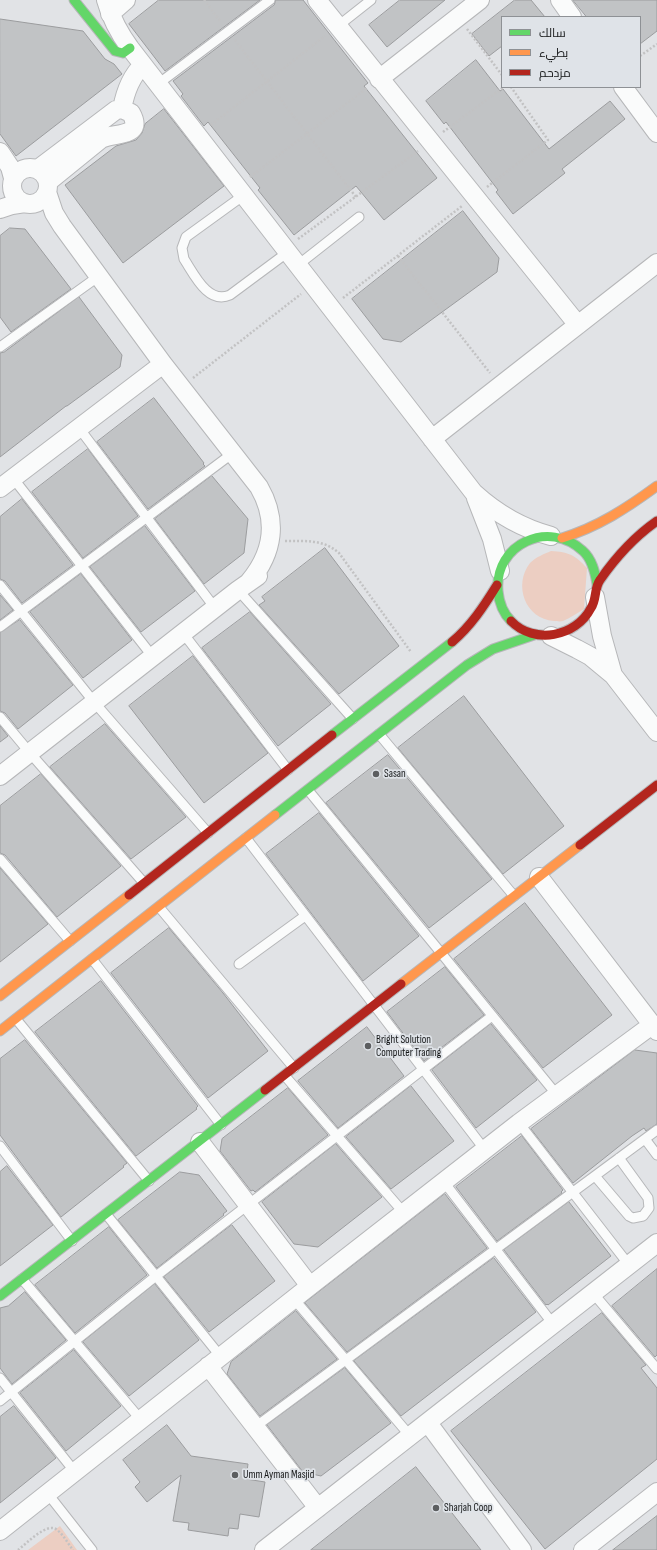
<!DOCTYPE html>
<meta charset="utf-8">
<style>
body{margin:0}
#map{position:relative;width:657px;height:1550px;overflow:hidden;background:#e1e3e6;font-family:"Sofia Sans Condensed",Cairo,sans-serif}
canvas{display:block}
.legend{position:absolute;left:501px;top:16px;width:140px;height:72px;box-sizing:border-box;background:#dfe3e8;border:1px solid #8e9195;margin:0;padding:5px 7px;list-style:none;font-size:12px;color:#151718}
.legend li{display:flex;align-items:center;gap:8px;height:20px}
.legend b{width:20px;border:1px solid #8e9195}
</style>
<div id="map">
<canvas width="657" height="1550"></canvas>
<ul class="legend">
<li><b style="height:5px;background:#63d668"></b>سالك</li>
<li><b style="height:5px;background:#ff974d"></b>بطيء</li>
<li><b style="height:5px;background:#b3261e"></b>مزدحم</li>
</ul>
</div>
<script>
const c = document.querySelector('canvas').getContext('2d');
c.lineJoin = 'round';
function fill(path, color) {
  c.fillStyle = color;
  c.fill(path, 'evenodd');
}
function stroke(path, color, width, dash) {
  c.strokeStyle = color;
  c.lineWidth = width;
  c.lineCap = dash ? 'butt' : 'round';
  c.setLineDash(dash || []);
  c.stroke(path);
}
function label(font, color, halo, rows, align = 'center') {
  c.font = font + ' "Sofia Sans Condensed",sans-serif';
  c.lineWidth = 3.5;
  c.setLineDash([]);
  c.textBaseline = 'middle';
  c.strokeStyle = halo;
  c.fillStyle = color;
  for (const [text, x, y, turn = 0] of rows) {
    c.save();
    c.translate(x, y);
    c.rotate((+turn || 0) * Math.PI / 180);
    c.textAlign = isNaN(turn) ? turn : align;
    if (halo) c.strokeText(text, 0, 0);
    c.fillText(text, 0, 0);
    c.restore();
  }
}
fill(new Path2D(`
 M551,551c18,1 24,4 36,17l-3,41c-7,4 -14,9 -21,12 -3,1 -7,0 -9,0 -29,-2 -41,-36 -24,-58 6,-6 14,-9 21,-12z
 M60,1526l17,24h-49z`), '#eccec2');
const building = new Path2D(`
 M159,0h101l-95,71 -36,-47z
 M276,0h27l65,83 -4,3 73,92 -53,42 -28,-34 -62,49 -36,-45 2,-2 -52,-66 -4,4 -23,-30 2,-2 -10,-13 101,-76z
 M400,0h45l-58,47 -18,-22z
 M515,0h16l14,17h-43v29l-13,10 -17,-22z
 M573,0h84v31l-17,13v-27h-53z
 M0,19l83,12 22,28 9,5 8,10 -106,82 -16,-22z
 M476,60l24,31 3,-2 46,60 61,-48 15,18 -63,50 3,4 -52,41 -17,-22 2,-2 -52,-68 -2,2 -18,-23z
 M164,109l60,77 -101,77 -58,-78 51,-39 20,-6 6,-7 3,-9z
 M463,211l36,47 -2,14 -96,70 -18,-3 -31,-40z
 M10,228l15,1 46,60 -60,43 -11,-15v-81z
 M79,297l43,58 -2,12 -53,39h-1l-66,51v-104l4,-1z
 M154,398l50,65 -1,1 2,2 -57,43 -51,-67z
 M88,449l50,67 -55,42 -51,-66z
 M212,476l36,43 -4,34 -40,31 -49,-65z
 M22,499l51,66 -51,38 -17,-22 -5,-2v-62z
 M145,526l50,65 -54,41 -51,-65z
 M325,548l74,98 -60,48 -80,-89 6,-4 -3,-4z
 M81,574l51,66 -49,38 -53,-66z
 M0,595l13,15 -13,10z
 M250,612l81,92 -53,42 -76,-98z
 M20,620l53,65 -55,44 -13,-16 -5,-2v-78z
 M193,656l75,97 -64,50 -75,-97z
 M464,696l100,130 -61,48 -105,-126z
 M105,724l81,93 -55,42 -81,-92z
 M0,726l8,10 -8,6z
 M388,755l104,124 -63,49 -103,-125z
 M41,774l80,92 -64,51 -52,-62 -5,-2v-47z
 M319,813l100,123 -56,45 -97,-127z
 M0,868l48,56 -48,38z
 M525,903l87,112 -69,53 -89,-109z
 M169,928l54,65 45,58 -60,47 -97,-125z
 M445,967l39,48 -60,46 -37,-49z
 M101,981l97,125 -2,2 1,1 -61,47 -101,-124z
 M491,1024l46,56 -61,48 -44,-58z
 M367,1027l37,49 -66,52 -40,-47z
 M25,1040l102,123 -4,3 1,1 -63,50 -61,-82v-76z
 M635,1050l22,3v71l-11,7 -2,-3 -12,8 -59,47 -42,-54z
 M411,1086l43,55 -63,48 -45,-52z
 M288,1088l40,47 -73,57 -2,-2 -2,1 -31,-40 2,-12z
 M522,1136l41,54 -2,2 1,1 -65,48 -41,-54z
 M336,1144l46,53 -64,50 -24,-3 -32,-42z
 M7,1166l46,59 -53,41v-94z
 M180,1172l19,3 28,36 -4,3 1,1 -67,53 -39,-48z
 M445,1194l42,54 -140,104 -42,-49z
 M569,1202l42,54 -63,49 -1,-1 -1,1 -42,-55z
 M232,1225l43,56 -66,51 -45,-55z
 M109,1227l38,48 -72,58 -40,-48z
 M494,1258l42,54 -135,104 -47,-55z
 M657,1269v86l-2,2 -43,-51z
 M155,1284l44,56 -70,56 -46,-54z
 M25,1292l41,48 -54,44 -12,-16v-60l8,-2z
 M296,1311l41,48 -77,57 -33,-42 4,-12z
 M602,1313l44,52 -5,3 16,20v71l-112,90 -94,-118z
 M74,1350l47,56 -55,45 -46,-58z
 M345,1368l46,55 -70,53 -18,-4 -36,-47z
 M14,1406l42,52 -56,45v-86z
 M167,1425l24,31 57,8 -2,15 19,3 -6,35 -19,-3 -2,15 -9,-1 -1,8 -40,-6 1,-7 -16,-2 8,-46 -34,27 -12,-15 5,-5 -17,-22z
 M416,1467l65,83h-170z
 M657,1516v34h-44z`);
fill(building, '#c1c3c5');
stroke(building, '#9b9c9e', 1);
const lane = new Path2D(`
 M338,26l33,-26
 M158,84l112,-84
 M244,195l-58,42 -4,11 2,11c10,15 24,46 46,36l58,-43
 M298,265l61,-48
 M0,347l99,-71
 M79,428l136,180
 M13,478l140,179
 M0,585l94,117 114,131
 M238,590l115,129
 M0,627l233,-174
 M183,633l105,137
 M0,717l30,36 114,130
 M379,734l135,162
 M308,790l249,305
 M246,838l239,312
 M0,859l70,82
 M159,907l135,161
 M92,959l129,166
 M239,964l66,-48
 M16,1019l133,162
 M285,1076l119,137
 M519,1123l110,142
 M645,1139l12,16
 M0,1146l72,95
 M595,1176l34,40 4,2 10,-2 6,-8 -1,-10 -29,-40
 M444,1182l109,142
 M106,1214l115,143
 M22,1279l119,141
 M593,1293l64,76
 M294,1299l117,138
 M0,1378l75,94
 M0,1401l156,-125 336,-260
 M255,1427l402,-297
 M48,1494l44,56`);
const street = new Path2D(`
 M106,0c5,18 13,33 24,48l344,445c23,21 47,35 77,43
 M317,0l261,325
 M560,0l12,17
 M110,14l16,-14
 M379,79l101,-79
 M623,87l34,46
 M122,109c3,-16 9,-33 21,-44
 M0,152l10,15 3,11
 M12 186a18 18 0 1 1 36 0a18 18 0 1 1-36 0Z
 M38,169l78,-59 6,-1 9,4c14,25 -18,19 -30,26l-53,43
 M47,192l7,21 8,13 101,138 96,123c19,33 15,65 -10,95
 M0,209l12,-4 13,-2
 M432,439l225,-176
 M0,488l163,-124
 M476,498l16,41 8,32
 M595,597l7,39 11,39
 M551,636l26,13 13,7 23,19 44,57
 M0,776l238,-186 20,-14
 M539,877l118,154
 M200,1142l110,144
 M208,1366l110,142
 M428,1423l94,127
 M0,1531l310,-245 209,-163 133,-98
 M264,1550l393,-307
 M583,1550l74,-58`);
const fast = new Path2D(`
 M74,0l41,51 8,2 7,-5
 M511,621c-8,-8 -12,-19 -13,-30 -4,-47 51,-72 85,-40 9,8 12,21 14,33
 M332,735l120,-93
 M275,815l192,-150 26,-16 41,-14
 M0,1296l265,-206`);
const slow = new Path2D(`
 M562,538c36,-11 65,-30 95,-52
 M401,984l179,-139
 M0,996l129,-101
 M0,1031l275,-216`);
const jam = new Path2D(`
 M511,621c23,24 65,16 80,-13 6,-9 3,-20 9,-28 16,-23 34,-43 57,-59
 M452,642c19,-16 32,-36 45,-57
 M580,845l77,-60
 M129,895l203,-160
 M265,1090l136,-106`);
stroke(lane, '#b6b7b9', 11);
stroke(street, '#b6b7b9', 20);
stroke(fast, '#b6b7b9', 11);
stroke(slow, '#b6b7b9', 11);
stroke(jam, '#b6b7b9', 11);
stroke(new Path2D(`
 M204,0l17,22
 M467,29l35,46
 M235,40l121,157
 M640,56l17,-12
 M211,125l114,-89
 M443,132l61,-45
 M250,177l117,-89
 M487,187l61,-47 -37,-53
 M298,239l120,-88
 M398,256l92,117
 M343,298l119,-92
 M193,378l108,-84
 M285,541c20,0 38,-2 54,12l72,99
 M18,1550c8,-6 30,-29 39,-20 7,5 11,14 16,20`), '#c2c2c3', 2.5, [2, 2]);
stroke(lane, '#fafbfb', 9);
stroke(street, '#fafbfb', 18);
stroke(fast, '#63d668', 9);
stroke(slow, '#ff974d', 9);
stroke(jam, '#b3261e', 9);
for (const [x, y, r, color] of [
 [376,774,4,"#5c5e60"],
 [368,1046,4,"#5c5e60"],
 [235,1475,4,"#5c5e60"],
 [436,1508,4,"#5c5e60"]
]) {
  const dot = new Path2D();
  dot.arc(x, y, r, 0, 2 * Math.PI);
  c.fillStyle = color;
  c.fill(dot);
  stroke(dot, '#dfe3e8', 1.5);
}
label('11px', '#151718', '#dfe3e8', [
 ["Sasan",384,774],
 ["Bright Solution",376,1040],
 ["Computer Trading",376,1053],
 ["Umm Ayman Masjid",243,1475],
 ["Sharjah Coop",444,1508]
], 'left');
</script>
